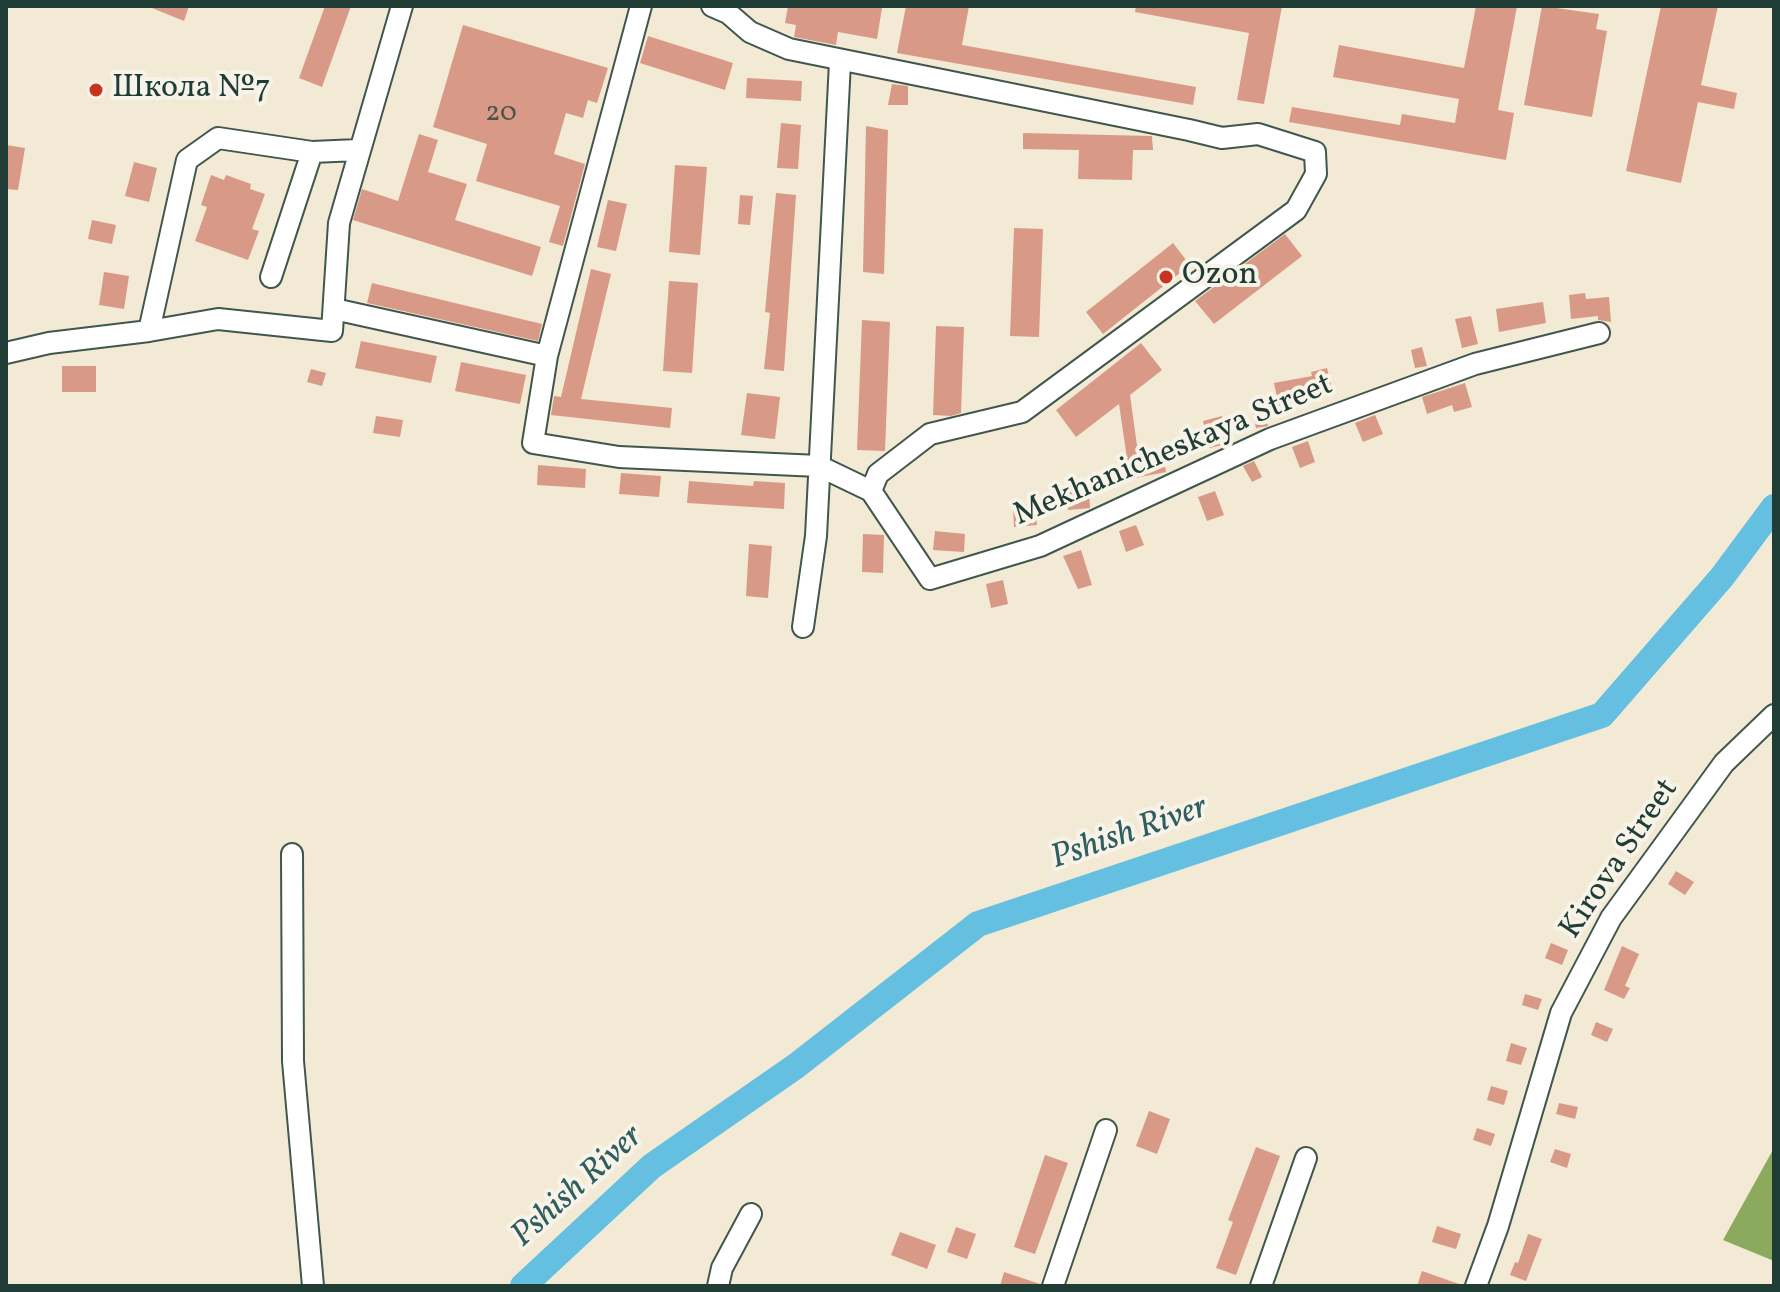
<!DOCTYPE html>
<meta charset="utf-8">
<style>
body{margin:0}
#map{position:relative;width:1780px;height:1292px;overflow:hidden;background:#f2ead5;font-family:Vollkorn,serif}
canvas{display:block}
.frame{position:absolute;inset:0;border:8px solid #1f3d34;pointer-events:none}
</style>
<div id="map">
<canvas width="1780" height="1292"></canvas>
<div class="frame"></div>
</div>
<script>
const c = document.querySelector('canvas').getContext('2d');
c.lineJoin = 'round';
function fill(path, color) {
  c.fillStyle = color;
  c.fill(path, 'evenodd');
}
function stroke(path, color, width, dash) {
  c.strokeStyle = color;
  c.lineWidth = width;
  c.lineCap = dash ? 'butt' : 'round';
  c.setLineDash(dash || []);
  c.stroke(path);
}
function label(font, color, halo, rows, align = 'center') {
  c.font = font + ' Vollkorn,serif';
  c.lineWidth = 8;
  c.setLineDash([]);
  c.textBaseline = 'middle';
  c.strokeStyle = halo;
  c.fillStyle = color;
  for (const [text, x, y, turn = 0] of rows) {
    c.save();
    c.translate(x, y);
    c.rotate((+turn || 0) * Math.PI / 180);
    c.textAlign = isNaN(turn) ? turn : align;
    if (halo) c.strokeText(text, 0, 0);
    c.fillText(text, 0, 0);
    c.restore();
  }
}
fill(new Path2D(`
 M1774,1148v113l-51,-21z`), '#8baa5d');
stroke(new Path2D(`
 M523,1286l129,-120 144,-100 182,-142 624,-209 120,-138 52,-70`), '#64bfe1', 26);
fill(new Path2D(`
 M147,6h42l-5,15z
 M325,6h26l-29,81 -23,-9z
 M788,6l94,2 -5,31 -39,-7 -2,13 -42,-8 2,-12 -11,-2z
 M906,6h63l-7,39 234,42 -3,18 -296,-52z
 M1136,6h146l-18,98 -27,-4 12,-67 -114,-21z
 M1476,6h41l-19,104 16,3 -8,47 -217,-38 3,-15 108,18 2,-11 53,9 4,-24 -126,-22 6,-32 125,23z
 M1542,6l57,8 -3,15 11,2 -15,86 -68,-12z
 M1661,6h57l-17,79 36,8 -3,16 -36,-7 -17,81 -55,-12z
 M463,25l145,43 -11,35 -9,-3 -5,18 -17,-5 -12,41 31,10 -22,82 -14,-4 11,-36 -84,-25 11,-37 -54,-17z
 M648,36l85,27 -8,27 -85,-27z
 M747,78l55,3 -1,20 -55,-3z
 M892,84l16,2v19h-20z
 M781,123l20,2 -3,44 -21,-1z
 M866,126l22,4 -4,144 -21,-2z
 M1023,133l129,3 1,14h-20l-1,30 -54,-1 1,-29 -56,-1z
 M419,134l19,6 -10,32 39,12 -12,36 86,27 -9,29 -179,-56 9,-31 36,12z
 M6,145l19,3 -7,42 -12,-1z
 M134,162l23,6 -8,34 -24,-6z
 M675,165l32,2 -7,88 -31,-3z
 M211,175l13,5 2,-5 25,9 -1,5 15,5 -13,35 7,2 -11,29 -53,-19 12,-34 -6,-2z
 M776,193l20,2 -12,176 -20,-2 6,-56 -5,-1z
 M740,195l13,1 -3,29 -12,-1z
 M608,200l19,4 -11,47 -19,-4z
 M92,220l24,5 -4,19 -24,-5z
 M1014,228l29,1 -4,108 -29,-1z
 M1285,234l17,22 -88,68 -19,-23z
 M1173,243l17,22 -87,69 -17,-22z
 M591,269l20,5 -30,125 91,9 -2,20 -119,-13 3,-19 7,1z
 M104,272l25,4 -5,33 -25,-4z
 M669,281l29,2 -6,90 -29,-2z
 M372,283l170,41 -4,17 -171,-38z
 M1585,293l1,6 23,-2 2,25 -13,-2v-4l-27,3 -2,-24z
 M1543,302l3,21 -47,9 -3,-23z
 M1471,316l7,28 -16,4 -7,-29z
 M862,320l28,2 -5,129 -28,-1z
 M936,326l28,1 -3,86 -10,3 -18,-1z
 M361,341l76,15 -6,27 -76,-15z
 M1141,343l21,27 -32,25 9,65 24,-4 3,16 -36,7 -11,-75 -43,33 -20,-27z
 M1422,347l5,19 -12,2 -4,-18z
 M461,362l65,13 -6,29 -65,-13z
 M62,366h34v26h-34z
 M1327,368l6,26 -54,12 -5,-23 38,-7 -1,-4z
 M311,369l15,4 -4,13 -15,-4z
 M1465,383l7,24 -18,5 -2,-7 -25,9 -5,-17z
 M747,393l33,4 -5,42 -34,-4z
 M1263,407l5,19 -12,2 -4,-18z
 M1375,415l8,19 -20,8 -8,-19z
 M376,416l27,4 -3,17 -27,-4z
 M1222,416l8,27 -20,5 -7,-27z
 M1308,441l7,21 -15,6 -8,-21z
 M1254,461l8,16 -10,5 -9,-16z
 M538,465l48,4 -1,19 -48,-3z
 M621,473l40,3 -2,21 -40,-3z
 M689,481l64,5 1,-5 31,2 -1,26 -97,-6z
 M1089,491l1,17 -22,2 -1,-18z
 M1215,491l9,24 -17,6 -9,-24z
 M1035,504l2,21 -23,2 -1,-22z
 M1136,525l8,20 -18,7 -7,-21z
 M935,531l30,3 -1,18 -31,-2z
 M863,534l21,1 -1,38 -21,-1z
 M749,544l23,2 -4,52 -22,-2z
 M1081,550l11,35 -14,4 -15,-33z
 M1003,580l5,24 -17,4 -5,-24z
 M1676,871l18,11 -9,13 -17,-11z
 M1551,943l17,7 -6,15 -17,-7z
 M1622,946l17,8 -14,32 5,2 -6,11 -20,-9z
 M1525,994l17,5 -4,11 -16,-5z
 M1596,1022l17,7 -6,13 -16,-7z
 M1511,1043l16,5 -6,17 -15,-4z
 M1491,1086l17,5 -4,14 -17,-5z
 M1559,1103l19,4 -3,12 -19,-5z
 M1149,1111l21,8 -13,35 -21,-8z
 M1477,1128l18,6 -4,12 -18,-6z
 M1256,1147l24,9 -44,119 -20,-7 17,-46 -5,-2z
 M1555,1149l16,5 -4,14 -17,-6z
 M1045,1155l23,8 -33,91 -21,-7z
 M1437,1226l24,8 -5,15 -24,-7z
 M956,1227l20,7 -9,25 -20,-7z
 M900,1232l36,13 -9,24 -36,-14z
 M1528,1234l14,5 -16,42 -16,-6 5,-13 3,1z
 M1422,1271l37,13v2h-42z
 M1004,1272l36,12 -1,2h-39z`), '#d89a86');
const minor = new Path2D(`
 M641,6l-94,350 -14,87 86,14 200,9 52,25 59,88 110,-33 230,-107 205,-75 124,-31
 M712,6l16,7 22,19 39,17 400,81 33,8 36,-4 57,18 1,22 -20,36 -274,202 -92,22 -52,40 -7,17
 M271,277l41,-125
 M334,309l213,47
 M149,331l38,-171 31,-22 94,14 46,-2
 M6,353l43,-10 100,-12 69,-12 114,12 7,-108 63,-217
 M803,627l13,-91 24,-474
 M292,854l1,207 20,225
 M718,1286l4,-18 29,-54
 M1053,1286l53,-156
 M1261,1286l45,-128
 M1476,1286l22,-60 63,-213 50,-95 113,-155 50,-48`);
stroke(minor, '#3f574c', 24);
stroke(minor, '#fff', 20);
for (const [x, y, r, color] of [
 [96,90,8,"#c8321e"],
 [1166,277,8,"#c8321e"]
]) {
  const dot = new Path2D();
  dot.arc(x, y, r, 0, 2 * Math.PI);
  c.fillStyle = color;
  c.fill(dot);
  stroke(dot, '#f7f3e8', 3);
}
label('28px', '#4d5448', null, [
 ["20",501,115]
]);
label('32px', '#1f3d34', '#f7f3e8', [
 ["Школа №7",112,90],
 ["Ozon",1182,277]
], 'left');
label('32px', '#1f3d34', '#f7f3e8', [
 ["Mekhanicheskaya Street",1174,452,-23],
 ["Kirova Street",1621,860,-56]
]);
label('italic 34px', '#305e5f', '#f7f3e8', [
 ["Pshish River",1130,835,-19],
 ["Pshish River",579,1188,-42]
]);
</script>
